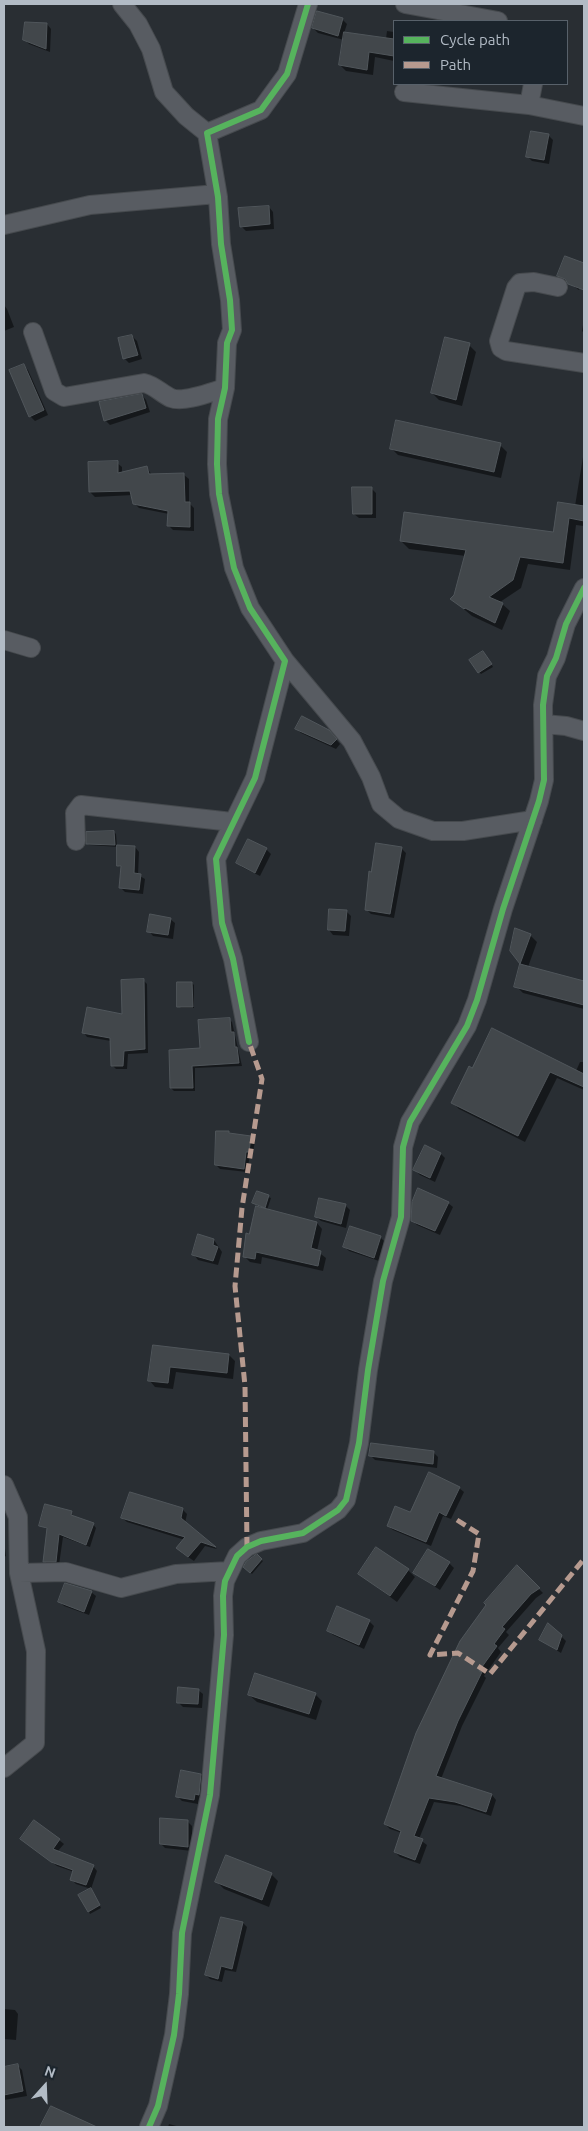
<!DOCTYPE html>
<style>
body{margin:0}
#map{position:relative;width:588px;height:2131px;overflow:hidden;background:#292e33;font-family:Ubuntu,sans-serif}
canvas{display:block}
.frame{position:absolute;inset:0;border:5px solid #b2bbc5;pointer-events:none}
.legend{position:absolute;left:393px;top:20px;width:175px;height:65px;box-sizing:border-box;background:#1c252d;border:1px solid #58616a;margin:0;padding:6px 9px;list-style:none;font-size:15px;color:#b2bbc5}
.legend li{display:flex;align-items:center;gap:10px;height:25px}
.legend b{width:25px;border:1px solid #58616a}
.north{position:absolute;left:20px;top:2061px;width:50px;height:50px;-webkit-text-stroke:4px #1c252d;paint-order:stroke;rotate:20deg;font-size:14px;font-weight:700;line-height:20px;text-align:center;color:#b2bbc5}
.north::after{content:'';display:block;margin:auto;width:18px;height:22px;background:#b2bbc5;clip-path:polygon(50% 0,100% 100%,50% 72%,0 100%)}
</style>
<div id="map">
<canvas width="588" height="2131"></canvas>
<div class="frame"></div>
<ul class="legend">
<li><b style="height:6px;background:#56b35d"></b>Cycle path</li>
<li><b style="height:6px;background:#b69a8f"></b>Path</li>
</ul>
<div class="north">N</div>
</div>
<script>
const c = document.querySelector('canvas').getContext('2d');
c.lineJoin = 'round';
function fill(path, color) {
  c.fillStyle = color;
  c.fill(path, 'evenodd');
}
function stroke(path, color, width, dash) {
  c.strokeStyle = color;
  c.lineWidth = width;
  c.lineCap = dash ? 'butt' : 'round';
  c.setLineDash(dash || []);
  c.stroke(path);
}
fill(new Path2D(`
 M342,19l5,5 -3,9 42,6 1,-8 7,1v29l-19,-4 -2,18 -27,-4 -6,-6 4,-25 -26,-7 -5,-5z
 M47,24l4,5 -1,23 -21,-8 -4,-4z
 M549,136l4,4 -4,24 -17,-3 -5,-5z
 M269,207l4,5 1,17 -28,2 -5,-5z
 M583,264l1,12 -5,14 -20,-14z
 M4,305l3,4 7,18 -10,4z
 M584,319v14l-2,-2z
 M132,336l5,5 5,18 -13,4 -5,-5z
 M469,345l7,7 -14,54 -23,-6 -7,-7z
 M23,365l5,5 20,45 -13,6 -5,-5z
 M142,395l4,5 4,12 -40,13 -5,-5z
 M500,445l7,7 -6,26 -103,-23 -7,-7z
 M583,457l1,69 -8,-1 -6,45 -42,-6 -7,24 -21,14 10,9 -8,19 -30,-14 -20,-17 3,-4 11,-39 -57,-7 -8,-8 153,-7 21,-28z
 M117,463l5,4v6l25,-5 5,7h32l5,4v24l5,5v23l-21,-1 -4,-4v-12l-30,-6 -4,-4 -2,-9 -38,2 -5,-5z
 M371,488l5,5v25h-17l-5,-4z
 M485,654l8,13 -12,7 -2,-2z
 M296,728l37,8 7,8 -4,5 -35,-16z
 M114,832l2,2 1,12 18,1 4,5 -1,23 7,4 -2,15 -18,-2 -5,-5 2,-18 -4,-4 1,-18 -30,-2 -2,-2z
 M401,848l5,5 -12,65 -23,-4 -5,-5 6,-36z
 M266,849l5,5 -11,22 -18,-9 -5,-5z
 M346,911l5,5 -2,20 -16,-1 -4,-5z
 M170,919l5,4 -2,16 -20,-3 -4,-5z
 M530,935l7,7 -9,25 56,15v27l-61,-16 -7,-7 5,-22 -9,-14z
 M143,980l4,4 1,69 -20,1 -1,15h-11l-4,-4 -1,-24 -24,-4 -3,-4 39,-17z
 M192,983l2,2v23h-13l-2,-2z
 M229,1019l3,3 10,44 -47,2v23h-21l-3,-3 30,-39z
 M580,1062h4v28l-27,-12 -32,64 -66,-33 -7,-7 17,-34 107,3z
 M229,1132l2,2 20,4 4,4 -3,14 -2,-1 -3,17 -27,-3 -4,-4z
 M425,1147l16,7 4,4 -10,24 -15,-7 -5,-5z
 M257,1193l14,5 -4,12 50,13 5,6 -5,22 9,7 -3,13 -61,-14 -1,7 -11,-2 -6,-6 13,-51 -3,-2z
 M448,1203l5,4 -13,28 -23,-10 -5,-5z
 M346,1206l4,4 -4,18 -25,-7 -5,-4z
 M351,1227l30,11 4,4 -6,19 -30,-10 -5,-5z
 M214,1240l8,12 -4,13 -20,-5 -4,-5z
 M154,1346l75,9 6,6 -2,18 -57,-7 -3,17 -18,-2 -6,-7z
 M434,1453l4,4 -1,11 -62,-8 -4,-4z
 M459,1488l5,4 -13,27 -8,-3 -12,30 -38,-16 -5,-4z
 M131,1494l52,16 4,4 -2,9 32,26 -12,-3 -11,15 -12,-8 3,-13 -58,-18 -5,-4z
 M71,1512l3,6 19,6 3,4 -6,19 -27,-10 -4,28h-11l-3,-4 3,-31 -7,-5z
 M4,1541l2,15 -2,1z
 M256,1556l7,5 -11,13 -7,-7z
 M449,1563l5,5 -14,22 -26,-17z
 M517,1567l26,26 -7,5 -30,34 3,3 -11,13 3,4 -17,24 2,2 -24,48 -21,53 51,16 4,5 -5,16 -30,-10 -27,-4 -15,37 8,6 -7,19 -20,-7 -5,-5 7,-19 -12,-4 -5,-5z
 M408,1570l7,7 -18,25 -38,-28z
 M91,1592l5,4 -7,19 -25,-9 -4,-4z
 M369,1621l5,5 -10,23 -31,-14 -5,-5z
 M561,1636l5,5 -5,12 -21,-13z
 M198,1690l5,4 -1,14 -19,-1 -5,-5z
 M315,1694l7,7 -6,19 -59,-18 -8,-7z
 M201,1775l4,4 -2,20 -4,-1 -1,6 -16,-3 -5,-5z
 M188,1822l4,4v25l-27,-3 -4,-4z
 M59,1840l5,4 -7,8 36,14 4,5 -6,18 -15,-5 -5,-5 3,-7 -17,-6 -31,-23z
 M271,1874l7,7 -9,26 -45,-18 -7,-7z
 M93,1892l8,16 -11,6 -1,-2z
 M243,1923l4,4 -11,45 -11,-2 -3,12 -12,-3 -4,-4z
 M4,2009l11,1 3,4 -2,26 -12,-1z
 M18,2066l4,4 5,26 -23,4v-31z
 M169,2124l11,3h-12z`), '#0007');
const building = new Path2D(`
 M317,11l26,7 -5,18 -26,-8z
 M25,22l22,1 -1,26 -23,-9z
 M344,32l50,7v17l-25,-4 -2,18 -28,-5z
 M531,131l18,3 -5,26 -18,-3z
 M269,206l1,18 -30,3 -2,-19z
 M565,256l19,7v27l-16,-6 -3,-5 -8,-3z
 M132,335l6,20 -15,4 -5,-21z
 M445,337l25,6 -14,57 -25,-7z
 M24,364l20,46 -15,7 -20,-47z
 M142,394l4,14 -42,13 -5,-19z
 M396,420l105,23 -7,29 -104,-23z
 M118,461v12l29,-7 2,8 35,-1 1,29h5v25l-23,-1 1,-15 -35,-7 -3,-13 -41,1 -1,-30z
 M352,487h20v27h-19z
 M558,502l26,4v15l-15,-3 -6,45 -43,-6 -7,23 -24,17 14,6 -8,20 -30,-15 -1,1 -14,-10 4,-4 12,-45 -66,-9 4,-29 149,20z
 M483,651l9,13 -14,9 -9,-13z
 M302,716l27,14 8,9 -6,6 -36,-16z
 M114,831l1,14 -29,-1v-12z
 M248,839l19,9 -12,25 -19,-10z
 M376,843l26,4 -12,67 -25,-4 4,-39 2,1z
 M117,845l18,1 -1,27 7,1 -2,16 -20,-2 2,-22h-4z
 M329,909l18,1 -2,21 -17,-1z
 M150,914l21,4 -3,17 -21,-3z
 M515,928l16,6 -11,30 -10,-13z
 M520,964l64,17v24l-70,-18z
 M144,979l1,70 -21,2 -1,15h-12l-1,-28 -28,-5 5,-26 35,7 -1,-34z
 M177,982h15l1,25h-16z
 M230,1018l1,14h3l1,15h2l2,16 -47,3 1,22h-23l-1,-38 31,-2 -2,-28z
 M492,1028l92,46v13l-34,-15 -32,64 -67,-33 18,-37 3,2z
 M216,1131h13v2l22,3 -2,16h-3l-2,17 -29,-4z
 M425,1145l16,8 -11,25 -17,-8z
 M418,1188l31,14 -14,29 -24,-10 1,-19z
 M257,1191l12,4 -4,13 -13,-5z
 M319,1198l27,6 -5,20 -26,-7z
 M256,1206l61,16 -6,26 10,3 -3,15 -62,-14 -1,7 -12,-2 3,-24 3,1z
 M350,1226l31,10 -7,22 -31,-11z
 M198,1234l16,5 -1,6 5,2 -5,14 -21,-6z
 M153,1345l76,9 -2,19 -57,-6 -2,16 -20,-2z
 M371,1443l63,8 -1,13 -64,-8z
 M429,1472l31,15 -14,29 -7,-4 -13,30 -39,-16 8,-20 15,6z
 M130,1492l53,16 -2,10 35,29 -15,-5 -13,15 -12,-9 9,-11 -64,-19z
 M45,1504l27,7 -1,4 23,8 -8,22 -27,-11 -3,28h-13l4,-34 -8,-2z
 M376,1547l33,22 -19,27 -32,-22z
 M428,1549l22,13 -15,24 -22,-13z
 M257,1554l5,5 -12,14 -7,-6 3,-5z
 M517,1565l23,23 -9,6 -29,33 3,2 -11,15 3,2 -18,25 3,1 -24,49 -22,55 56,18 -6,18 -31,-10 -26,-4 -15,38 9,3 -8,21 -21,-8 7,-21 -17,-7 32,-91 44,-92 26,-36 -2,-2z
 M65,1583l27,8 -8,21 -26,-10z
 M337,1606l33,14 -11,25 -32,-14z
 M548,1623l14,12 -5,15 -18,-10z
 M255,1673l61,20 -7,21 -61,-19z
 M178,1687l21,2 -1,15 -21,-1z
 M181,1770l20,4 -2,21 -4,-1 -1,6 -18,-3z
 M160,1818l28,2v27l-28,-3z
 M34,1820l26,19 -7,10 41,16 -8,20 -16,-5 3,-10 -22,-8 -31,-23z
 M226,1855l46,18 -10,27 -47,-18z
 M91,1888l9,17 -12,7 -10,-17z
 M221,1917l22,5 -11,47 -11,-3 -3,13 -13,-4z
 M18,2064l5,27 -19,4v-28z
 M51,2106l46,21h-57z`);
fill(building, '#42474b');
stroke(building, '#50565b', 1);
const minor = new Path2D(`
 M122,4l16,20 13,25 13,43 22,24 21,17
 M405,4l93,17
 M533,84l-4,21 55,11
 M404,92l125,13
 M4,225l86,-20 127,-11
 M558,287l-24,-5 -14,1 -4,5 -17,53 2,7 5,3 78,12
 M33,332l21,59 10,6 80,-14c10,2 18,11 27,15 13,5 40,-6 54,-10
 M4,640l27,8
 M285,661l67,80 19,36 10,27 18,15 34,12h30l70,-11
 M544,724l22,2 18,5
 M76,841l-1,-28 6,-8 151,17
 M249,1042l-16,-83 -11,-36 -6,-64 39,-81 30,-117 -35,-53 -16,-40 -15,-74 -2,-30 1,-45 7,-31 2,-45 5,-13 -2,-30 -9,-56 -3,-47 -11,-64 54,-23 26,-36 21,-70
 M4,1485l14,32 1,56 17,78 -1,92 -31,25
 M19,1573l47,-1 55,16 55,-14 53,-3
 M149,2127l9,-21 16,-71 5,-41 3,-61 28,-138 14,-160 -1,-39 2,-15 12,-25 10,-9 14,-6 42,-8 35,-23 8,-10 13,-57 9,-73 15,-89 18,-64 2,-70 7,-25 57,-96 10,-26 26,-91 36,-108 5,-21 -1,-75 4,-29 9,-18 10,-34 18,-36`);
stroke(minor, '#464a4e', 20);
stroke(minor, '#585c62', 18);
stroke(new Path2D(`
 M457,1520l22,14 -6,37 -43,84 28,-2 32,21 94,-115
 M247,1547l-2,-161 -10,-100 7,-78 20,-129 -13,-37`), '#b69a8f', 5, [10, 5]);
stroke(new Path2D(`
 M249,1042l-16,-83 -11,-36 -6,-64 39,-81 30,-117 -35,-53 -16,-40 -15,-74 -2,-30 1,-45 7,-31 2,-45 5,-13 -2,-30 -9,-56 -3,-47 -11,-64 54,-23 26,-36 21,-70
 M149,2127l9,-21 16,-71 5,-41 3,-61 28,-138 14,-160 -1,-39 2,-15 12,-25 10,-9 14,-6 42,-8 35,-23 8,-10 13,-57 9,-73 15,-89 18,-64 2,-70 7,-25 57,-96 10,-26 26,-91 36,-108 5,-21 -1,-75 4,-29 9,-18 10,-34 18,-36`), '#56b35d', 6);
</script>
